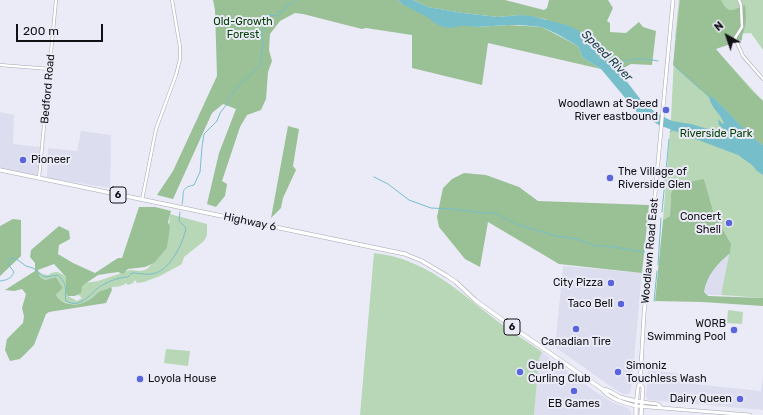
<!DOCTYPE html>
<style>
body{margin:0}
#map{position:relative;width:763px;height:415px;overflow:hidden;background:#eaebf7;font-family:Rubik,sans-serif}
canvas{display:block}
.north{position:absolute;left:707px;top:16px;width:40px;height:40px;-webkit-text-stroke:3px #eaebf7;paint-order:stroke;rotate:320deg;font-size:11px;font-weight:700;line-height:16px;text-align:center;color:#121216}
.north::after{content:'';display:block;margin:auto;width:14px;height:18px;background:#121216;clip-path:polygon(50% 0,100% 100%,50% 72%,0 100%)}
.scale{position:absolute;left:16px;top:24px;width:87px;height:18px;box-sizing:border-box;border:2px solid #121216;border-top:0;padding-left:5px;font-size:12px;line-height:14px;white-space:nowrap;color:#121216;-webkit-text-stroke:3px #eaebf7;paint-order:stroke}
</style>
<div id="map">
<canvas width="763" height="415"></canvas>
<div class="north">N</div>
<div class="scale">200 m</div>
</div>
<script>
const c = document.querySelector('canvas').getContext('2d');
c.lineJoin = 'round';
function fill(path, color) {
  c.fillStyle = color;
  c.fill(path, 'evenodd');
}
function stroke(path, color, width, dash) {
  c.strokeStyle = color;
  c.lineWidth = width;
  c.lineCap = dash ? 'butt' : 'round';
  c.setLineDash(dash || []);
  c.stroke(path);
}
function label(font, color, halo, rows, align = 'center') {
  c.font = font + ' Rubik,sans-serif';
  c.lineWidth = 4;
  c.setLineDash([]);
  c.textBaseline = 'middle';
  c.strokeStyle = halo;
  c.fillStyle = color;
  for (const [text, x, y, turn = 0] of rows) {
    c.save();
    c.translate(x, y);
    c.rotate((+turn || 0) * Math.PI / 180);
    c.textAlign = isNaN(turn) ? turn : align;
    if (halo) c.strokeText(text, 0, 0);
    c.fillText(text, 0, 0);
    c.restore();
  }
}
fill(new Path2D(`
 M0,112l14,3 -1,29 28,3 -4,29 -37,-7z
 M81,131l30,4 -1,53 -63,-10 1,-30 29,3z
 M730,253l-9,42h-16l-1,-3 4,-15 15,-19z
 M563,266l79,7 -11,118 -2,3h-6l-10,-6 -58,-41z
 M542,352l55,41 15,9 16,6 3,4v3h-97l5,-56z
 M648,370l45,5v9l68,7 2,-16v35l-115,-10 -2,-3z`), '#dcdef0');
fill(new Path2D(`
 M679,0h84v50l-12,-17 -76,5z
 M675,39l40,10 48,52v197l-42,-3 10,-50 -17,-31 -10,-35 -33,15 -1,22 -7,4 8,-102z
 M170,214l37,10v11l-3,6 -20,16 -2,7 -22,12 -16,6 -7,1 -2,-3 -2,3 -5,2 -2,-2c-5,5 -12,3 -18,5 -7,3 -12,8 -18,12 -12,7 -27,5 -34,-5l7,-7 -7,-11 -11,3 -5,-3 -2,-6 4,3 6,1c8,-5 11,-3 18,2l2,19 9,5 5,-3 -6,-5 3,-9 19,-3 32,-11 11,1 6,-2 20,-21z
 M374,253c52,6 83,37 122,67 15,12 31,21 46,32l-3,7 -5,56h-174z
 M728,310l15,2 -1,12 -15,-1z
 M166,349l24,2 -2,15 -24,-3z`), '#b8d7b6');
fill(new Path2D(`
 M213,0h185l4,4 63,21 12,2 31,-2 34,2 36,19 5,12 18,11 -113,-26 -6,42 -70,-17v-33l-46,-7 -4,1 -59,-15 -8,-1 -15,8 -10,13 -1,16 3,11 -4,11 -2,27 -5,11 -14,5 -7,12 -18,54 5,3 -2,12 -9,11 -9,-3 12,-51 17,-44 -13,-5 -11,9 -39,86 -16,-4 16,-24 44,-95 -2,-66z
 M413,0h92l39,10 3,-2 2,-8h59l5,8 -6,13 3,2v9l16,1 13,-11 4,5 13,4 -4,34 -21,-1 -11,6 -4,-6 -16,-6 -6,-11 -49,-28 -26,-4 -21,2 -35,-4 -35,-6z
 M680,0h41c7,14 11,11 24,5 1,8 2,17 -1,25 -1,4 -2,5 -2,10l-26,9 37,43 10,9v44l-10,-7 -40,-41h-4l-36,-32z
 M288,126l11,3 -6,37 3,4 -13,28 -2,10 -10,10z
 M464,173l22,2 33,12 19,14 111,4 -7,68 -83,-9 -71,-42 -8,45 -15,-8 -26,-32 -2,-10 6,-29 9,-9z
 M704,179l10,35 17,30 -1,9c-13,11 -23,22 -26,39l4,4 55,2v8l-61,-4 -47,-1 8,-81 7,-4 1,-22 4,-9z
 M139,207h16l16,4 -3,11 2,5 -3,21 -13,15 -9,4 -17,2 -5,5 -5,-2 -20,3 -16,11 -1,7 -6,3h-7l-2,-3v-16l-12,-13 -16,6 2,7 5,3 11,-3 7,11 -7,7c7,11 22,12 33,5 4,-2 7,-6 10,-8 4,-2 8,-3 12,-5l1,3 -6,13 -57,9 -3,2 -12,31 -14,14 -10,2 -5,-11 2,-11 16,-16 1,-7 -2,-8 4,-14 -4,-5 -8,2 -9,-1 30,-19v-8l-5,-6 1,-7 28,-24 10,5 1,8 -11,6 -1,9 15,9 22,10 23,-15h4z
 M13,219l8,1v36l-21,20v-50z`), '#99c195');
fill(new Path2D(`
 M398,0h15l15,7 35,6 35,4 21,-2 12,1 36,9 11,5 16,17 6,11 16,6 4,6 1,4 20,26 15,13 16,8 19,3 30,9 3,-4 -5,-4 -1,-6 5,5 1,-1c-4,-10 -13,-15 -15,-26h4l40,41 10,7v30l-6,-4 -5,-6 -14,-10 -79,-30 -22,-13 -36,-43 -18,-11 -5,-12 -21,-12 -15,-7 -23,-2h-11l-31,2 -32,-3 -20,-8 -23,-12z`), '#76bfca');
stroke(new Path2D(`
 M616,64c14,-6 28,-6 42,-3
 M676,67l25,23
 M704,92l6,5
 M670,132l4,-3
 M374,177l14,7 21,16 22,8 21,1 31,4h12l24,12 37,11 20,3 20,7h11l38,6
 M182,204c3,-11 -3,-16 12,-19l6,-13 2,-25 2,-13 13,-13 3,-8 7,-9 2,-6 10,-13 22,-20 2,-22 -2,-13 5,-4v-8l1,-3 11,1 1,-4 4,-1 3,-6 5,-1 4,-4
 M662,212l7,-73
 M658,265l3,-47
 M0,281c7,-1 11,-2 14,-9l-6,-8 2,-5 5,-1 11,8 7,2 10,8 3,1 12,-2c11,11 6,14 8,26 15,9 25,-9 35,-15 8,-5 19,-9 27,-9l4,-4c5,0 15,2 19,1 18,-1 32,-30 35,-46l-7,-7 1,-9
 M654,301l3,-30`), '#76bfca', 1);
stroke(new Path2D(`
 M430,16c11,10 18,11 32,7`), '#76bfca', 5);
const street = new Path2D(`
 M739,0l2,5 1,22 -7,11 8,18 20,23
 M0,65l50,4
 M39,178l17,-178
 M142,200l14,-71 20,-54 4,-16v-12l-8,-47`);
const secondary = new Path2D(`
 M673,0l-29,314 -4,69 -2,4 -2,19 114,9
 M640,383l3,5 -1,14 16,2 3,3`);
const primary = new Path2D(`
 M0,170l405,84 17,7 25,15 9,6 19,18 43,31 84,58c7,10 23,14 34,17v9
 M602,389c7,0 11,5 18,8 7,2 15,4 22,5l-1,13`);
stroke(street, '#a5a6b1', 3.5);
stroke(secondary, '#a5a6b1', 4);
stroke(primary, '#a5a6b1', 4.5);
stroke(street, '#fff', 2.5);
stroke(secondary, '#fff', 3);
stroke(primary, '#fff', 3.5);
for (const [x, y, r, color] of [
 [666,110,4,"#5a65dc"],
 [23,160,4,"#5a65dc"],
 [610,178,4,"#5a65dc"],
 [729,223,4,"#5a65dc"],
 [611,283,4,"#5a65dc"],
 [621,304,4,"#5a65dc"],
 [576,329,4,"#5a65dc"],
 [734,330,4,"#5a65dc"],
 [520,372,4,"#5a65dc"],
 [618,372,4,"#5a65dc"],
 [140,379,4,"#5a65dc"],
 [574,391,4,"#5a65dc"],
 [740,399,4,"#5a65dc"]
]) {
  const dot = new Path2D();
  dot.arc(x, y, r, 0, 2 * Math.PI);
  c.fillStyle = color;
  c.fill(dot);
  stroke(dot, '#eaebf7', 1.5);
}
for (const [x, y, w] of [
 [118,195,16],
 [512,327,16]
]) {
  const box = new Path2D();
  box.roundRect(x - w / 2, y - 8, w, 16, 3);
  c.fillStyle = '#eaebf7';
  c.fill(box);
  stroke(box, '#121216', 1);
}
label('bold 10px', '#121216', null, [
 ["6",118,195],
 ["6",512,327]
]);
label('11px', '#064106', '#eaebf7', [
 ["Old-Growth",243,22],
 ["Forest",243,35],
 ["Riverside Park",716,134]
]);
label('11px', '#121216', '#eaebf7', [
 ["Bedford Road",48,89,-85],
 ["Highway 6",250,222,12],
 ["Woodlawn Road East",650,251,-85]
]);
label('11px', '#121216', '#eaebf7', [
 ["Woodlawn at Speed",658,104],
 ["River eastbound",658,117],
 ["Pioneer",31,160,"left"],
 ["The Village of",618,172,"left"],
 ["Riverside Glen",618,185,"left"],
 ["Concert",721,217],
 ["Shell",721,230],
 ["City Pizza",603,283],
 ["Taco Bell",613,304],
 ["WORB",726,324],
 ["Swimming Pool",726,337],
 ["Canadian Tire",576,342,"center"],
 ["Guelph",528,366,"left"],
 ["Curling Club",528,379,"left"],
 ["Simoniz",626,366,"left"],
 ["Touchless Wash",626,379,"left"],
 ["Loyola House",148,379,"left"],
 ["Dairy Queen",732,399],
 ["EB Games",574,404,"center"]
], 'right');
label('italic 12px', '#193c42', '#eaebf7', [
 ["Speed River",607,56,45]
]);
</script>
